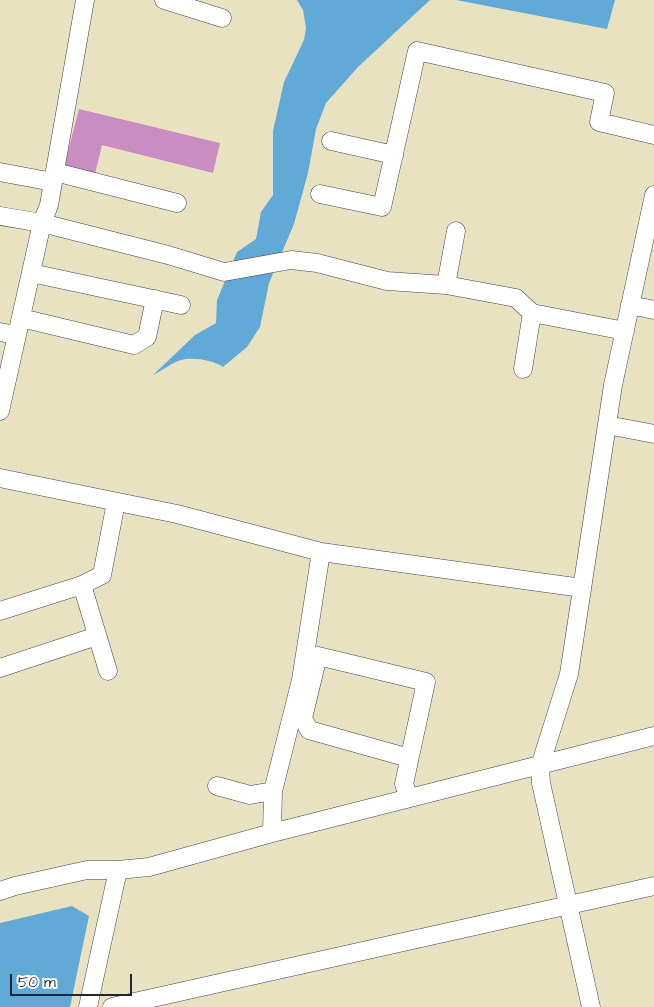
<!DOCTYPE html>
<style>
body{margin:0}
#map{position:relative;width:654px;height:1007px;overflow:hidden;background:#e9e2c1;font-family:"Architects Daughter",sans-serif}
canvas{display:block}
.scale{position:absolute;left:10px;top:974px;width:122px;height:22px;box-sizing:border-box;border:2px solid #22223b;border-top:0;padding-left:6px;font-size:15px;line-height:18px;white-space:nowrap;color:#22223b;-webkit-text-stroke:4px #fff;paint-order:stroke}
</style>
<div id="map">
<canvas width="654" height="1007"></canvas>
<div class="scale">50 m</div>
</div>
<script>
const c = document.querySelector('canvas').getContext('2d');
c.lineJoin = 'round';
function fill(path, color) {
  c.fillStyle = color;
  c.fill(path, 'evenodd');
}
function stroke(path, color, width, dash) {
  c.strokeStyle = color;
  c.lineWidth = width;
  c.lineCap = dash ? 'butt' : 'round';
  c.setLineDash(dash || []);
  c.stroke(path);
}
fill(new Path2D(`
 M297,0h133l-72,67 -32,36 -10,26 -8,44 -14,51 -25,59 -9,44 -13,20 -24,20c-10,-7 -30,-10 -42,-7 -10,3 -19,11 -28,15l42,-40 21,-12 1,-23 20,-48 19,-13 5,-27 12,-17v-64l11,-49 20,-42 2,-12 -3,-18z
 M456,0h159l-8,29z
 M72,906l17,10 -19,91h-70v-84z`), '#61aad8');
fill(new Path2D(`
 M79,109l141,34 -7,30 -111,-28 -7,29 -31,-7z`), '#ca8dc1');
const minor = new Path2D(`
 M164,0l58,18
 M331,141l63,14
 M0,172l53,10
 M55,172l122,31
 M320,194l62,13 35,-156 188,42 -6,29 55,13
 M0,216l42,7 126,32 56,17 67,-12 26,3 70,18 59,4
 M456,231l-10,54 70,13 16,15 93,18
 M31,273l150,32
 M630,305l24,5
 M21,318l113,27 13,-8 8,-38
 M0,332l17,3
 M523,369l9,-56
 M0,411l42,-188 7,-18 36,-205
 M607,425l47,9
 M0,478l177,36 144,38 261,36
 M82,585l26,86
 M0,611l82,-26 20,-10 14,-73
 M0,668l97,-32
 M409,758l-100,-28 -6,-12 15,-62 108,26 -22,102 5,14
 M217,786l33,9 23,-4
 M272,833l1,-42 28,-111 20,-128
 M0,891l15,-5 72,-16h31l31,-3 123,-34 382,-97
 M88,1007l30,-137
 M112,1007l542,-121
 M591,1007l-50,-224 -1,-17 29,-92 44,-289 41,-190`);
stroke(minor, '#403f4f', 19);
stroke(minor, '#fff', 18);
</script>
